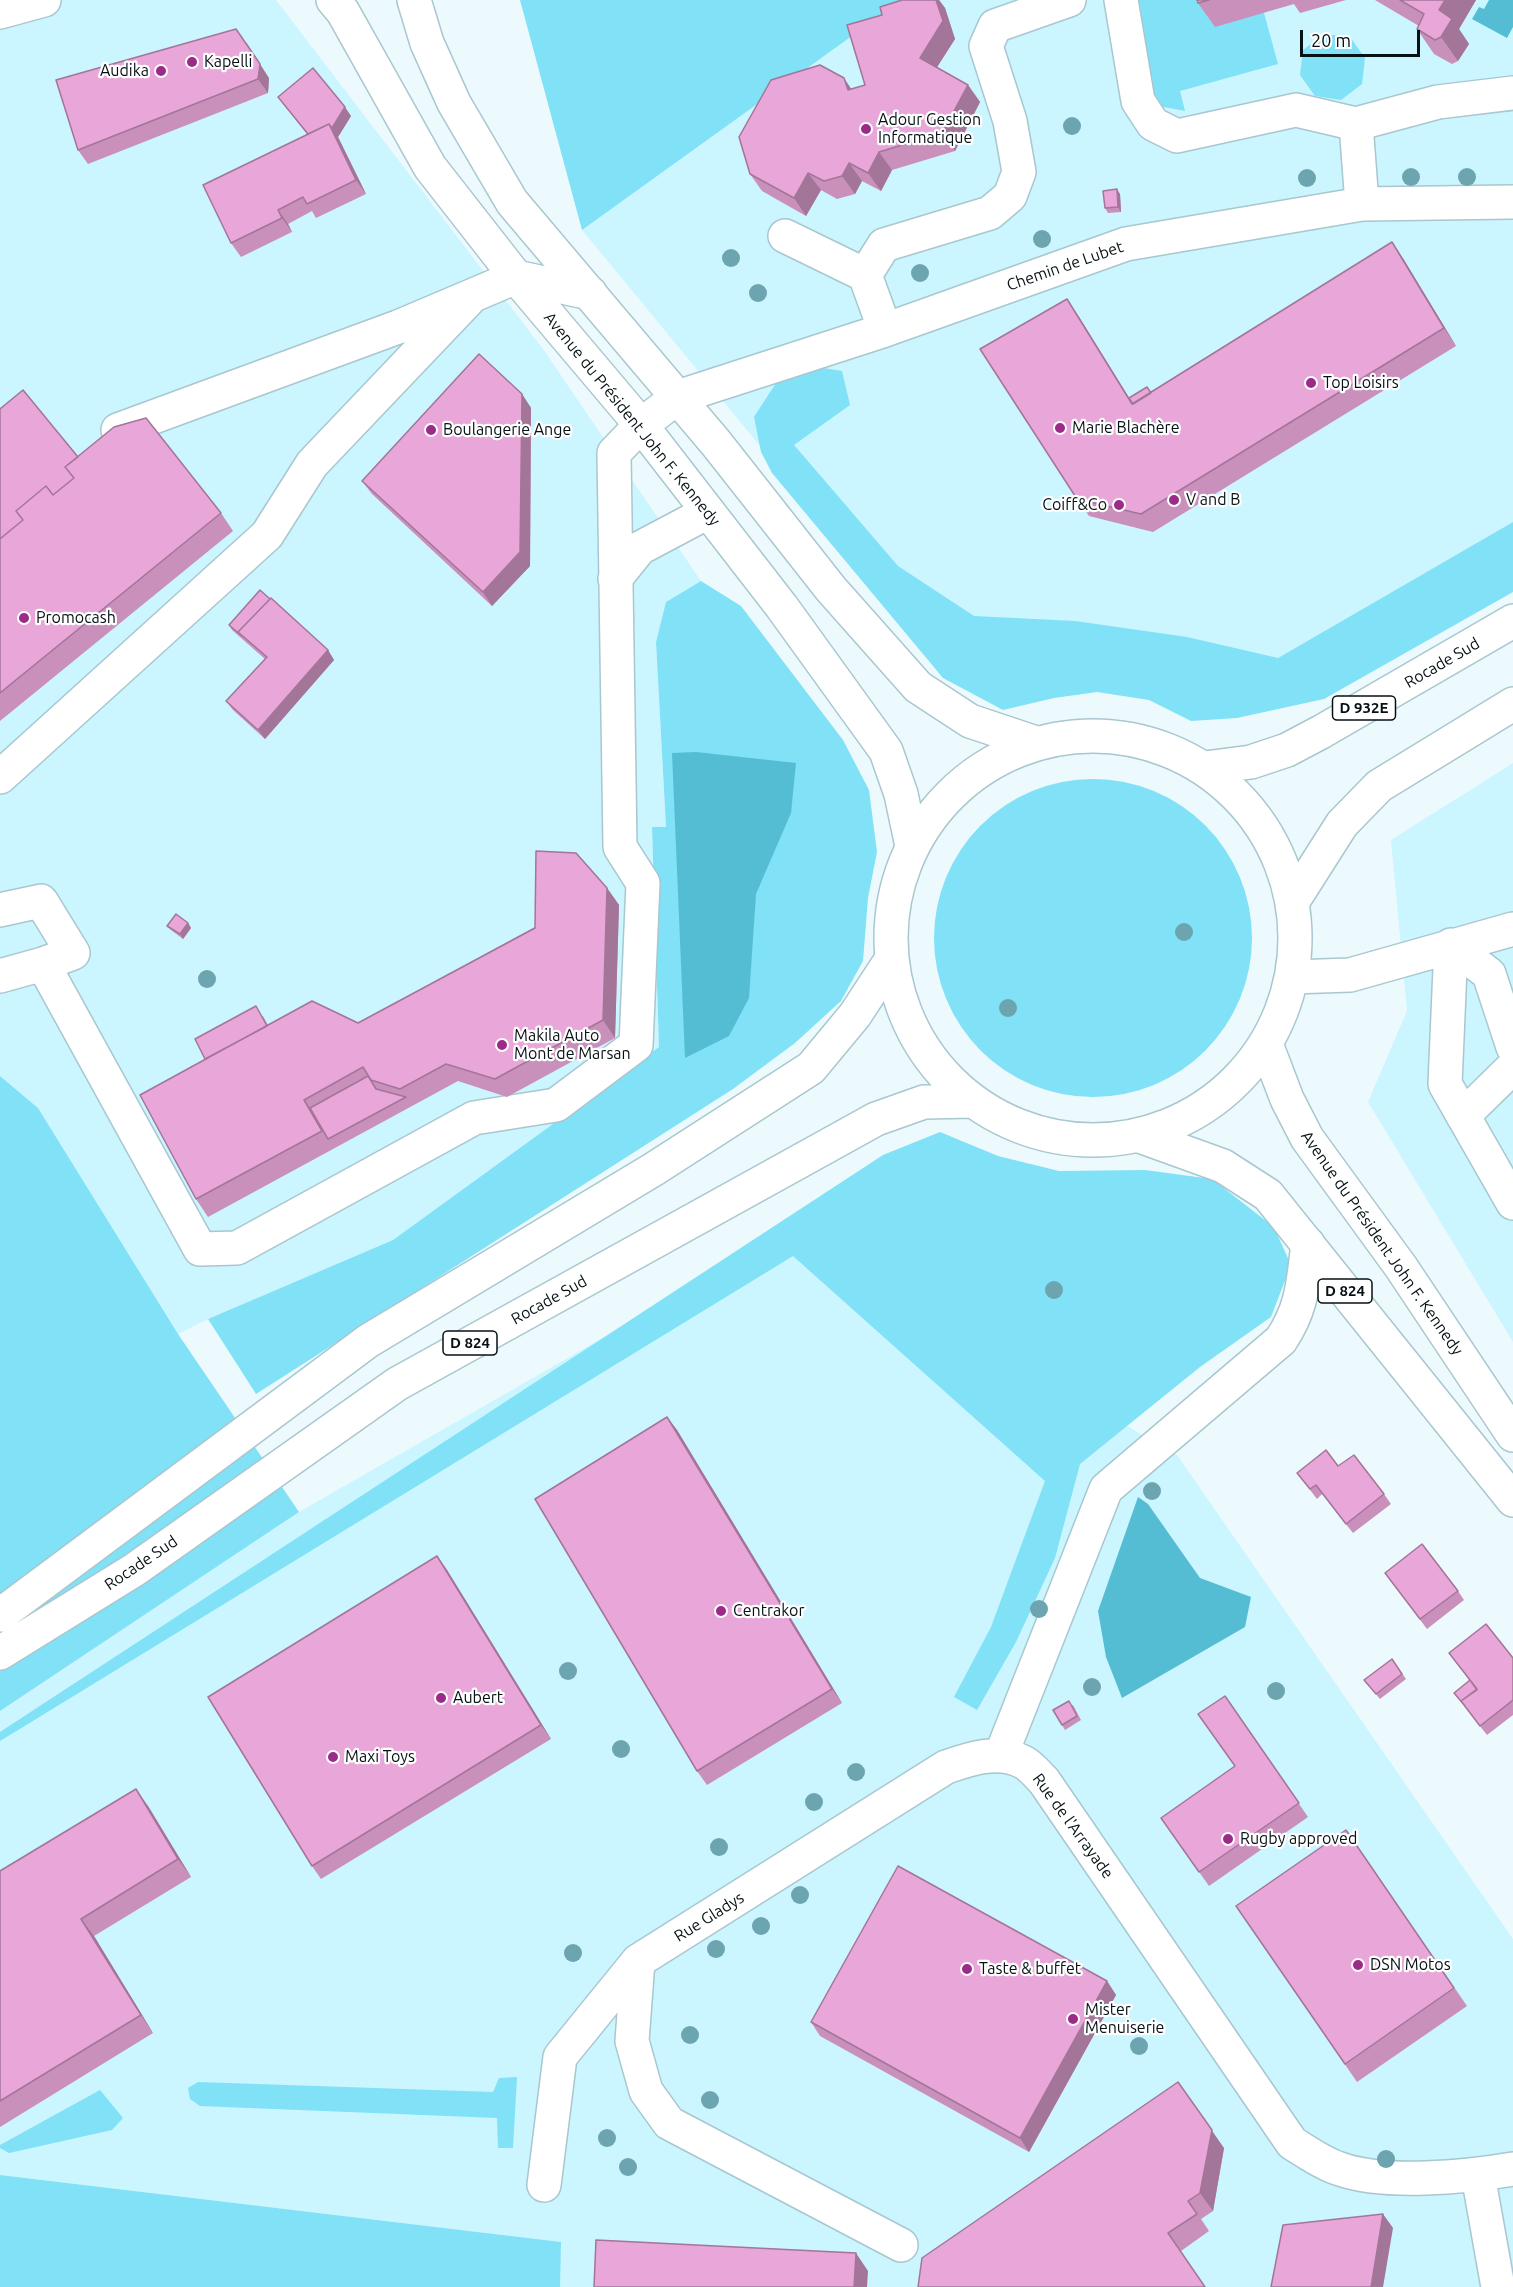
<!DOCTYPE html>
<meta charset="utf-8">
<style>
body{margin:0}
#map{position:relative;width:1513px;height:2287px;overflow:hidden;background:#edfafd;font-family:Ubuntu,sans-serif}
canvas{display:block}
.scale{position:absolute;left:1300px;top:30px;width:120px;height:27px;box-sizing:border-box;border:3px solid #061114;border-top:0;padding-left:8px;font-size:18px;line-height:21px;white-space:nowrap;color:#061114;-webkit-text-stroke:4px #fff;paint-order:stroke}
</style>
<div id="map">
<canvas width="1513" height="2287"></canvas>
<div class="scale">20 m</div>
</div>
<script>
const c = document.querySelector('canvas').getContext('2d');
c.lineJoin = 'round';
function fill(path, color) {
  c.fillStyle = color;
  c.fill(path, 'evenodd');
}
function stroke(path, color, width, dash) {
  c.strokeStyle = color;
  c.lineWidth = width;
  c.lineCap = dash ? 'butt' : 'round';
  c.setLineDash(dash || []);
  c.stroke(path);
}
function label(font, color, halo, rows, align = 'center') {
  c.font = font + ' Ubuntu,sans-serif';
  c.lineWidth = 4.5;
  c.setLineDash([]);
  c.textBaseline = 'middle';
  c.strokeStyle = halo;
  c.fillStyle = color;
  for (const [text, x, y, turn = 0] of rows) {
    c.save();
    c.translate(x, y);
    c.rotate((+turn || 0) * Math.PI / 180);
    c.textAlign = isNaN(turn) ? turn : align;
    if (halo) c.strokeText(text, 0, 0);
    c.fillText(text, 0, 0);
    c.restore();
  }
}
fill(new Path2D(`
 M0,0h276l267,349 158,232 -35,21 -10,40 10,185h-14l7,220 -266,193 -185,79 -30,15 -140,-226 -38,-32z
 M902,0h611v522l-235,136 -377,-41 -319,-387z
 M1513,763v579l-145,-240 39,-91 -16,-171z
 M791,1230l386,225 336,484v348h-953v-45l-560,-67v-464l299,-199z`), '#cbf5ff');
fill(new Path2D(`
 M520,0h382l-320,230z
 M1134,0h73l57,13 14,51 -98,27 5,20 -32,-6z
 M1324,34l26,3 15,21 -3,26 -21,16 -26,-4 -15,-21 3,-25z
 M817,367l25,4 8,34 -56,40 104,121 76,50 101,5 112,16 91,21 235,-136v70l-189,107 -87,19 -46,3 -42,-21 -52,-8 -43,6 -51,12 -60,-32 -171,-205 -11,-21 -7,-35 22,-34z
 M701,581l40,25 102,134 26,50 8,62 -9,46 -5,63 -22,40 -46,42 -62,46 -477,305 -48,-75 185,-79 266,-193 -7,-220h14l-10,-185 10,-40z
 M934 938a159 159 0 1 1 318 0a159 159 0 1 1-318 0Z
 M0,1076l38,32 140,226 121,178 -299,199z
 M940,1132l58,24 61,15 86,-1 67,9 62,48 17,38 -20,52 -71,50 -120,97 -25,94 -39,84 -39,68 -23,-13 37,-70 54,-146 -252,-225 -793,485v-9l883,-577z
 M517,2077l-4,71h-15l-1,-30 -297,-12 -10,-7 -2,-11 10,-6 295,10 6,-14z
 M100,2090l23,28 -11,12 -103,23 -9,-5v-3z
 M0,2175l561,67 -1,45h-560z`), '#80e1f7');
fill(new Path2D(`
 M1489,0h24v27l-6,11 -35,-19 7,-12 5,2z
 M696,752l100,11 -5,50 -35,81 -7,104 -20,38 -44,22 -13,-305z
 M1138,1497l10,7 52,74 51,19 -6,30 -123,71 -16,-41 -8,-46z`), '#54bdd4');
const minor = new Path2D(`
 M1121,0l17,101 15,23 24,12 119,-26 60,14 82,-22 75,-9
 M0,12l44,-12
 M1356,124l6,80
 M785,236l80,39
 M885,330l-20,-55 19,-30 106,-32 20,-17 9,-24 -9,-51 -24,-75 9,-20 74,-26
 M118,430l280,-103 118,-50 74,16
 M615,579l25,-31 68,-36
 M0,777l267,-242 45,-71 160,-168
 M0,910l41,-9 32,52 -30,11
 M1451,945l-6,139 68,119
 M1451,945l38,29 24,73
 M0,976l43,-12 157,285 37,-1 237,-130 82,-13 80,-60 7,-162 -23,-36 -6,-394 27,-28 37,-28 207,-67 241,-86 236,-40 151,-2
 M1292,977l58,-2 163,-46
 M1463,1116l50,-49
 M1001,1755l105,-266 175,-149c22,-33 22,-58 27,-96
 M638,1961l-6,80 14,50 23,32 232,122
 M1478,2175l20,112
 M544,2185l16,-128 78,-96 308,-194c24,-8 52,-18 77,-5 8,4 15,13 21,19l248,362c15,9 31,21 48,26 45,16 126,8 173,0`);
const major = new Path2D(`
 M333,0l10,12 87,155 86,110 125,148 141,182 104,144 15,43 11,52
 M414,0l13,43 27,60 58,99 204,241 115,146 87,98 52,34 66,22
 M891 938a202 202 0 1 1 404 0a202 202 0 1 1-404 0Z
 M1205,768l46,-6 36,-12 34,-18 192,-111
 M1293,901l49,-77 37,-38 134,-82
 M1266,1044l21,55 20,39 94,129 112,168
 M1137,1135l86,31 45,29 245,305
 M0,1615l368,-274 286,-172 157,-101 44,-53 36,-55
 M0,1653l134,-83 263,-186 479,-265 48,-17 49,-1`);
stroke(minor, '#a8c7cf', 36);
stroke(major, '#a8c7cf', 36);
stroke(minor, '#fff', 33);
stroke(major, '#fff', 33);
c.fillStyle = '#6ca5af';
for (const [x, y] of [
 [1072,126],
 [1411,177],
 [1467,177],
 [1307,178],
 [1042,239],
 [731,258],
 [920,273],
 [758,293],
 [1184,932],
 [207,979],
 [1008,1008],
 [1054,1290],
 [1152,1491],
 [1039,1609],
 [568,1671],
 [1092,1687],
 [1276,1691],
 [621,1749],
 [856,1772],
 [814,1802],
 [719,1847],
 [800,1895],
 [761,1926],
 [716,1949],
 [573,1953],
 [690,2035],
 [1139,2046],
 [710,2100],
 [607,2138],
 [1386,2159],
 [628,2167]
]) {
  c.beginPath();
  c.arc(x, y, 9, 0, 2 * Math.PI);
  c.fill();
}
fill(new Path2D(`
 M902,0h37l6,8 10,31 -18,28 31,18 12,17 -25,49 -63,19 -11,21 -19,-10 -7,13 -18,5 -16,-9 -15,26 -44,-25 -12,-17 101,-85 14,-4 17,-70z
 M1197,0h149l-46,13 -6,-9 -79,23 -17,-24z
 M1375,0h101l-17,29 10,15 -11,17 -6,3 -18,-10 -17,-25 2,-3z
 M269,78l-1,15 -180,71 -10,-14 -22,-70z
 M278,97l73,19 -13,21 28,57 -50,24 -4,-7 -24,13 4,8 -51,25 -10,-14 76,-109z
 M1120,194l1,18 -13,1 -3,-5z
 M1392,242l12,18 52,86 -303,186 -64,-16 -12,-17 2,-182 50,81 22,-6z
 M522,394l9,14 -1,158 -38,40 -120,-112 -10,-13z
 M0,409l78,48 143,56 12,18 -233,190z
 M229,625l99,25 6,10 -69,79 -32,-29 -7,-9 39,-42 -33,-29z
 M607,888l12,17 -4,133 -108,59 -49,-16 -250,136 -12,-18 9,-140 58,-43 5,9 90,-2z
 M188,923l3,5 -8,11 -12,-9 -4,-4z
 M667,1417l10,13 165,273 -135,82 -10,-14z
 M1338,1466l46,28 7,10 -38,29 -31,-39 -5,5 -20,-26z
 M437,1556l10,14 104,169 -230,140 -9,-13z
 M1392,1582l66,9 6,9 -37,29z
 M1449,1653l64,5v57l-26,20 -33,-42 16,-12z
 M1392,1659l14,20 -26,20 -16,-19z
 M1225,1696l83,121 -99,69 -48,-68 74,-52z
 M1073,1705l8,15 -16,10 -12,-20z
 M148,1806l43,71 -97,59 59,97 -153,94v-256z
 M1346,1830l121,176 -110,76 -121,-176z
 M1107,1981l9,14 -87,157 -209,-116 -9,-14z
 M1224,2148l-11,63 -12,8 8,12 -28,20 -263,36z`), '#c890bb');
fill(new Path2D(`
 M936,0h3l6,8 10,31 -23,36 -12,-17z
 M1445,0h31l-17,29 10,15 -11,17 -17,-24 -2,-27z
 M246,42l23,36 -1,15 -10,-14z
 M844,78l12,18 -8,-6z
 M968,85l12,17 -25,49 -13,-18z
 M345,107l6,9 -13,21 28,57 -10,-14 -27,-56z
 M879,152l13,18 -11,21 -13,-18z
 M849,163l13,18 -7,13 -13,-18z
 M808,173l13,17 -15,26 -12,-18z
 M1117,189l3,5 1,18 -3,-5z
 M278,210l10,14 4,8 -10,-14z
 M1392,242l12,18 52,86 -12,-18z
 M1067,299l12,18 62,100 -9,-13z
 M522,394l9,14 -1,158 -38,40 -9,-14z
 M328,650l6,10 -69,79 -7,-9z
 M607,888l12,17 -4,133 -12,-18z
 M188,923l3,5 -8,11 -3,-5z
 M667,1417l10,13 165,273 -10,-14z
 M437,1556l10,14 104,169 -10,-14z
 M136,1789l12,17 43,71 -13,-18z
 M81,1919l13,17 59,97 -12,-18z
 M1107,1981l9,14 -87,157 -9,-14z
 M1190,2099l34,49 -11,63 -13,-18z
 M1383,2214l10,14 -10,59h-12z
 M856,2253l12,18 -1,16h-13z`), '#a37598');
const building = new Path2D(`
 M902,0h34l7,21 -23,37 48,27 -26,48 -63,19 -11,21 -19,-10 -7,13 -18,5 -16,-8 -14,25 -44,-24 -11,-37 32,-57 49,-15 24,13 4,12 17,-5 -18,-60 35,-10 -2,-8z
 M1197,0h12l-11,3z
 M1400,0h45l-6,10 13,9 -11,18 -6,3 -18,-11 7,-15z
 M236,29l24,35 -2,15 -180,71 -22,-70z
 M313,68l32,39 -13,21 -3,-4 -21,10 -30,-37z
 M329,124l27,56 -49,24 -4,-7 -25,13 4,8 -51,25 -28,-58z
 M1117,189l1,18 -13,1 -2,-17z
 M1392,242l52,86 -303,186 -64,-15 -97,-150 87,-50 65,105z
 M479,354l43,40 -2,158 -37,40 -121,-111z
 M1147,387l4,6 -18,11 -4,-6z
 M23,390l55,67 -13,10 9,11 -21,17 -7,-9 -30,25 7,9 -23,19v-130z
 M146,418l75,95 -221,180v-154l23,-19 -7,-9 30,-25 7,9 21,-17 -9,-11 49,-40z
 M260,590l10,9 -32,33 4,4 -13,-11z
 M271,598l57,52 -70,80 -32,-29 41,-44 -29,-25z
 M536,851l40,2 31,35 -4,132 -108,59 -49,-15 -46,25 -29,-9 -8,-13 -59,33 18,31 -126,68 -56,-104 172,-94 46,22 177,-95z
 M176,914l12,9 -8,11 -13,-8z
 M256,1006l11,20 -62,33 -10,-20z
 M368,1076l8,13 30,8 -78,42 -18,-31z
 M667,1417l165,272 -135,82 -162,-272z
 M1326,1450l12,16 16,-11 30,39 -38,30 -30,-39 -6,4 -13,-16z
 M1422,1544l36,47 -38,28 -35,-46z
 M437,1556l104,169 -229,141 -104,-169z
 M1486,1624l27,34v42l-33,26 -19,-25 16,-12 -28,-36z
 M1392,1659l10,15 -26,20 -12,-14z
 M1470,1680l7,10 -16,11 4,5 -11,-13z
 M1225,1696l74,107 -100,69 -38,-54 74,-52 -37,-52z
 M1069,1701l8,15 -15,9 -9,-15z
 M136,1789l42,70 -97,60 60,96 -141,86v-230z
 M1346,1830l108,158 -109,76 -109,-158z
 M898,1866l209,115 -87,157 -209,-116z
 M1178,2082l34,48 -12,63 -12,8 9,13 -29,19 37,54h-287l4,-29z
 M1383,2214l-12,73h-100l12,-62z
 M596,2240l260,13 -2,34h-260z`);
fill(building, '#e9a7d9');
stroke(building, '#a37598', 1.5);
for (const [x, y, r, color] of [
 [192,62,6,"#9b2a88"],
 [161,71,6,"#9b2a88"],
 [866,129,6,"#9b2a88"],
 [1311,383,6,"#9b2a88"],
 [1060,428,6,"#9b2a88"],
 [431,430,6,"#9b2a88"],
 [1174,500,6,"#9b2a88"],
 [1119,505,6,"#9b2a88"],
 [24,618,6,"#9b2a88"],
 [502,1045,6,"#9b2a88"],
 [721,1611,6,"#9b2a88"],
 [441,1698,6,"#9b2a88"],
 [333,1757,6,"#9b2a88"],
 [1228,1839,6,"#9b2a88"],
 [1358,1965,6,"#9b2a88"],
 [967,1969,6,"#9b2a88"],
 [1073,2019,6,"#9b2a88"]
]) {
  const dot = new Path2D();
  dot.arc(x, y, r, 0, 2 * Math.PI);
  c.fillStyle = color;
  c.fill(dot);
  stroke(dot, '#fff', 2);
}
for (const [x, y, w] of [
 [1364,708,63],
 [1345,1291,54],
 [470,1343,54]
]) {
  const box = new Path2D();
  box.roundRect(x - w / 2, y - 12, w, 24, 4.5);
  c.fillStyle = '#fff';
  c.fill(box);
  stroke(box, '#061114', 1.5);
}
label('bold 15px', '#061114', null, [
 ["D 932E",1364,708],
 ["D 824",1345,1291],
 ["D 824",470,1343]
]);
label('16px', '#061114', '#fff', [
 ["Kapelli",204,62],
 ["Audika",149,71,"right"],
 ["Adour Gestion",878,120],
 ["Informatique",878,138],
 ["Top Loisirs",1323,383],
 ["Marie Blachère",1072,428],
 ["Boulangerie Ange",443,430],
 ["V and B",1186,500],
 ["Coiff&Co",1107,505,"right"],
 ["Promocash",36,618],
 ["Makila Auto",514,1036],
 ["Mont de Marsan",514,1054],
 ["Centrakor",733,1611],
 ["Aubert",453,1698],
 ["Maxi Toys",345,1757],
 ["Rugby approved",1240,1839],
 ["DSN Motos",1370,1965],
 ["Taste & buffet",979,1969],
 ["Mister",1085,2010],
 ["Menuiserie",1085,2028]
], 'left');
label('16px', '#061114', '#fff', [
 ["Chemin de Lubet",1065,266,-19],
 ["Avenue du Président John F. Kennedy",632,419,51],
 ["Rocade Sud",1442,663,-30],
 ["Avenue du Président John F. Kennedy",1382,1243,55],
 ["Rocade Sud",549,1300,-29],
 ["Rocade Sud",141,1563,-34],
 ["Rue de l'Arrayade",1073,1826,54],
 ["Rue Gladys",709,1917,-32]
]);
</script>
